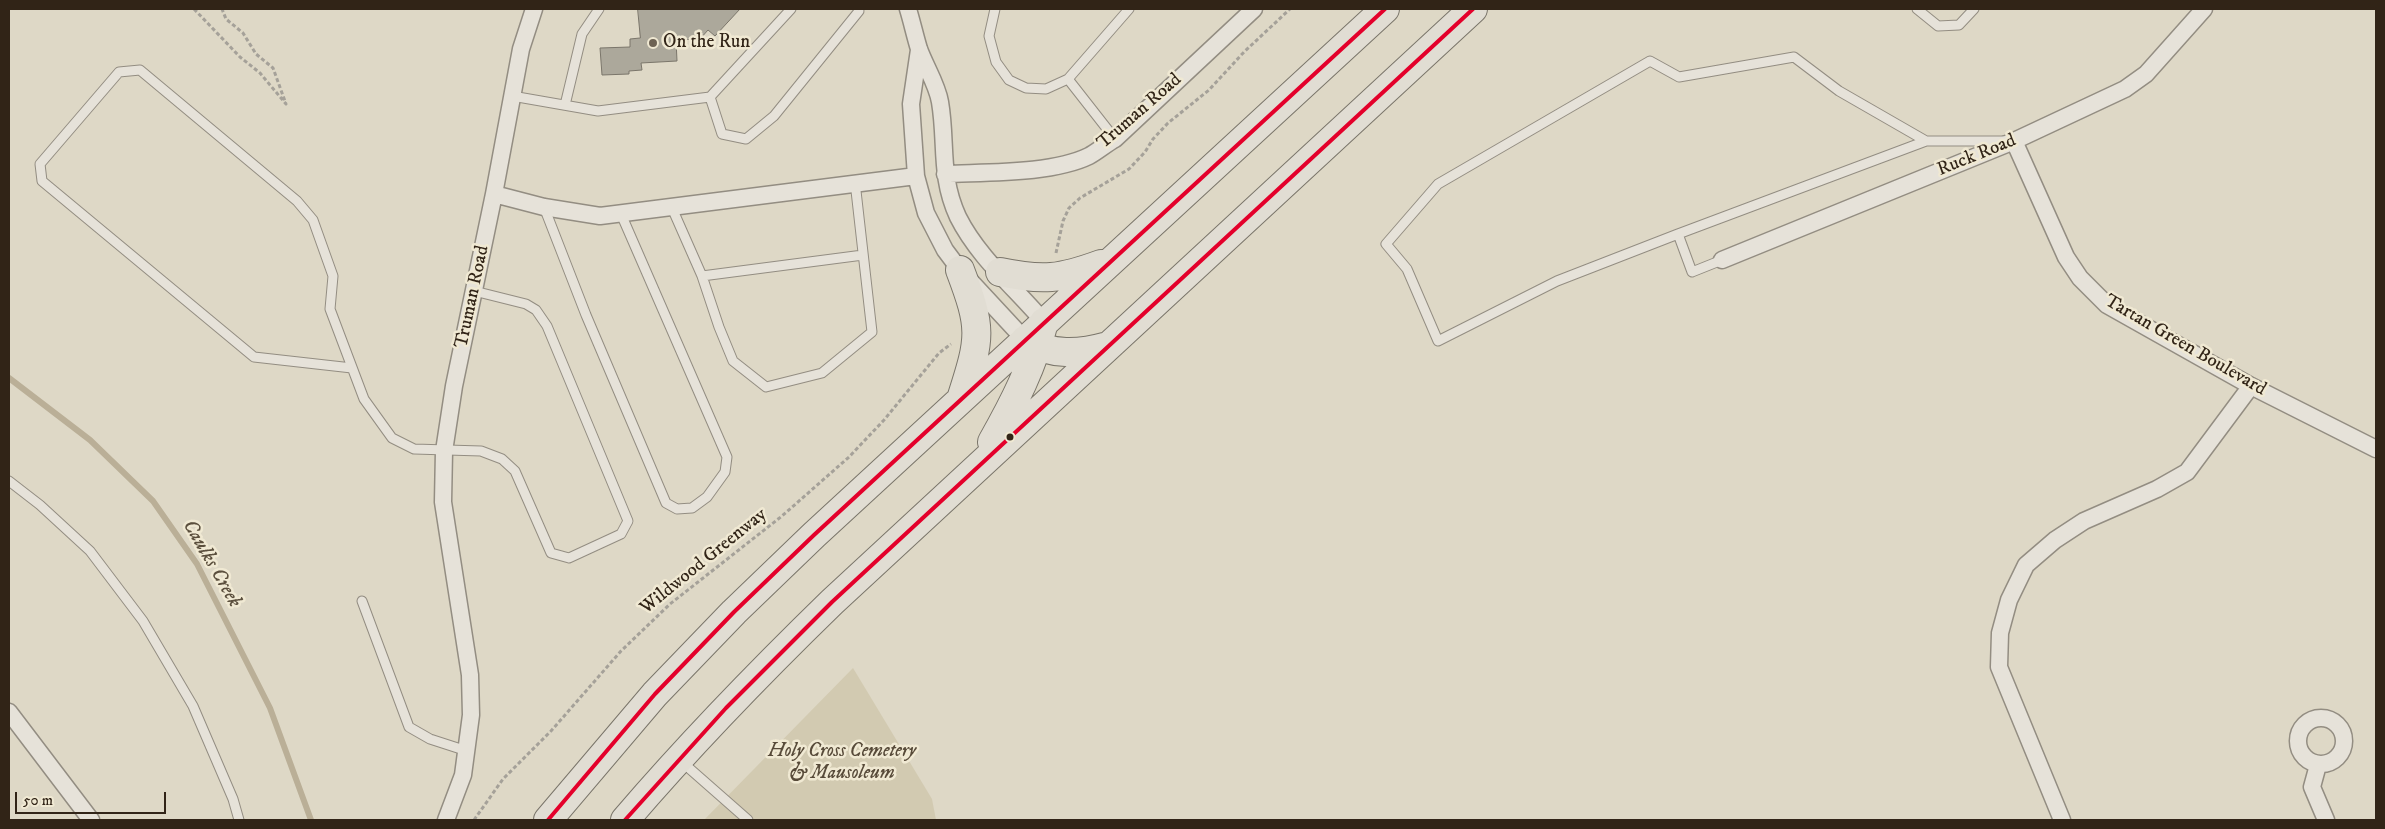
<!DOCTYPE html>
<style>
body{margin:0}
#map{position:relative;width:2385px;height:829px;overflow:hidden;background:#ded8c6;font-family:"IM FELL DW Pica",serif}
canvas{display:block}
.frame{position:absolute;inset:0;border:10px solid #312417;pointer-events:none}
.scale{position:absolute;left:15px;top:792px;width:151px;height:22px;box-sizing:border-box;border:2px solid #312417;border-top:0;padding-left:6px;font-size:15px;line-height:18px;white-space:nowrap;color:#312417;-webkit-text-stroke:4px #f0e9d3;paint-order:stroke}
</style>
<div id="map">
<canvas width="2385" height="829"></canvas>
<div class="frame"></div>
<div class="scale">50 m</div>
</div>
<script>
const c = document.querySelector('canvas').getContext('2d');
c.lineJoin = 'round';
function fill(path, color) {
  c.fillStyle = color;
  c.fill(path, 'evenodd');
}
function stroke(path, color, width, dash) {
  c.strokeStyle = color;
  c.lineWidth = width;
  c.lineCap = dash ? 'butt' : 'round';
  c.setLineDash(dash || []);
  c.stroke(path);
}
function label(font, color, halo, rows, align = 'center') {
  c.font = font + ' "IM FELL DW Pica",serif';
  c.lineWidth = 5;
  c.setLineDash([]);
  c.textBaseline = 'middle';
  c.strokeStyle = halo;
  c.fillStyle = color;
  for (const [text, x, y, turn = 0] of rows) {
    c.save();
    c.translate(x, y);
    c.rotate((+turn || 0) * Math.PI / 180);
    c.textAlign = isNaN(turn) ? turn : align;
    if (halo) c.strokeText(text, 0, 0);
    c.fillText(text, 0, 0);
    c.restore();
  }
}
fill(new Path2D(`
 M853,668l79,131 4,21h-232z`), '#d2cab1');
stroke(new Path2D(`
 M9,378l81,62 63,61 44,63 73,144 41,112`), '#baaf97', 6);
const building = new Path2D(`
 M638,9h102l-25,27 -7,-6 -8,9 -24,1 1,21 -36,2 1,7 -13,1v3l-27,1 -2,-27 30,-1v-8l10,-1z`);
fill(building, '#aca89b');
stroke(building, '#7a756a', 1);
const lane = new Path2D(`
 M995,9l-6,27 7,26 13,18 17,8 20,1 22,-10 61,-70
 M1917,9l21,17 21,-1 15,-16
 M1068,79l47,60
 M512,96l86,15 112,-14 81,-88
 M710,97l12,37 24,5 28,-23 85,-105
 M565,105l17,-71 17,-25
 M1926,141h77
 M544,207l42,108 80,188 11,6 15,-1 15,-11 18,-25 2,-15 -106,-243
 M672,208l30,68 17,51 14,34 33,26 56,-14 50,-41 -17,-150
 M1678,234l-121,47 -119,60 -31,-72 -21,-25 52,-60 212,-123 29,16 115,-20 45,34 87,50 -248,93 14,38 30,-12
 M702,276l161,-21
 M352,368l-98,-11 -212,-176 -2,-17 79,-92 21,-2 157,131 16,19 20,56 -3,33 34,90 28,39 22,11 67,2 21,8 13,12 36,82 18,5 52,-24 7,-13 -81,-195 -11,-16 -10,-6 -52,-13
 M9,481l31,24 50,46 53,70 50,85 40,93 6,21
 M362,601l47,126 21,12 37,12
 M682,762l66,58`);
const street = new Path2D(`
 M908,9c4,13 7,27 11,40 6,17 18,35 21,53 7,41 -1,74 18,115 20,40 57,71 86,105
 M919,50l-8,54 5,72 10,37 19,37 15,20 65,70
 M2014,141l52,116 14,21 27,27 144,81 125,63
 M945,174c42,-2 107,0 144,-18 9,-5 17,-12 26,-17l139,-130
 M494,194l27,-145 13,-40
 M1722,260l292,-119 111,-52 21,-15 58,-65
 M9,712l82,108
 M2298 741a23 23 0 1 1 46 0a23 23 0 1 1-46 0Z
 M2318,765l-6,22 14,33
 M446,820l17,-45 8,-60 -1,-40 -27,-173 1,-51 10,-65 40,-192 50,13 56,9 316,-40
 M2062,820l-63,-153 1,-34 9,-33 17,-35 29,-25 29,-19 73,-32 30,-17 64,-86`);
const highway = new Path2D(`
 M960,270c22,58 21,67 2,126
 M1000,272c43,9 60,7 101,-8
 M1025,340c27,16 54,14 83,6
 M992,442c22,-39 41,-76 52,-120
 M548,820l107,-126 79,-82 80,-77 571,-526
 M625,820c66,-77 135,-148 207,-218l641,-593`);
stroke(lane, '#938d82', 11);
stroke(street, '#938d82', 19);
stroke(highway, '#7a756a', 30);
stroke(new Path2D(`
 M194,9l46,48 20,16 26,31 -13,-36 -17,-14 -13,-21 -17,-14 -4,-10
 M1056,253l7,-32 6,-13 11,-10 49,-29 16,-17 8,-13 15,-16 41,-33 35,-38 46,-43
 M474,820l29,-41 48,-48 70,-80 49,-47 112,-88 67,-59 35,-37 55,-67 12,-9`), '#a5a199', 3, [4, 2.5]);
stroke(lane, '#e6e2d9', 9);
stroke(street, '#e6e2d9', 16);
stroke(highway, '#e1ddd3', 28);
stroke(new Path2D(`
 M548,820l107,-126 79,-82 80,-77 571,-526
 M625,820l101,-112 106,-106 641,-593`), '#e4002b', 4);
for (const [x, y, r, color] of [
 [653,43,5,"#6e6354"],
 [1010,437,4.5,"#312417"]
]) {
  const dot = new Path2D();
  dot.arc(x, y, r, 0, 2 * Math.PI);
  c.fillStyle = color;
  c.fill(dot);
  stroke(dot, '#f0e9d3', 2);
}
label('19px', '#312417', '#f0e9d3', [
 ["On the Run",663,43]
], 'left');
label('19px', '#312417', '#f0e9d3', [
 ["Truman Road",1140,112,-41],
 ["Ruck Road",1977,156,-22],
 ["Truman Road",473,297,-78],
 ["Tartan Green Boulevard",2185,346,30],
 ["Wildwood Greenway",704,562,-39]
]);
label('italic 19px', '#574a39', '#f0e9d3', [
 ["Holy Cross Cemetery",842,752],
 ["& Mausoleum",842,774]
]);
label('italic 20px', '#5b4f3d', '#f0e9d3', [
 ["Caulks Creek",211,564,60]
]);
</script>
